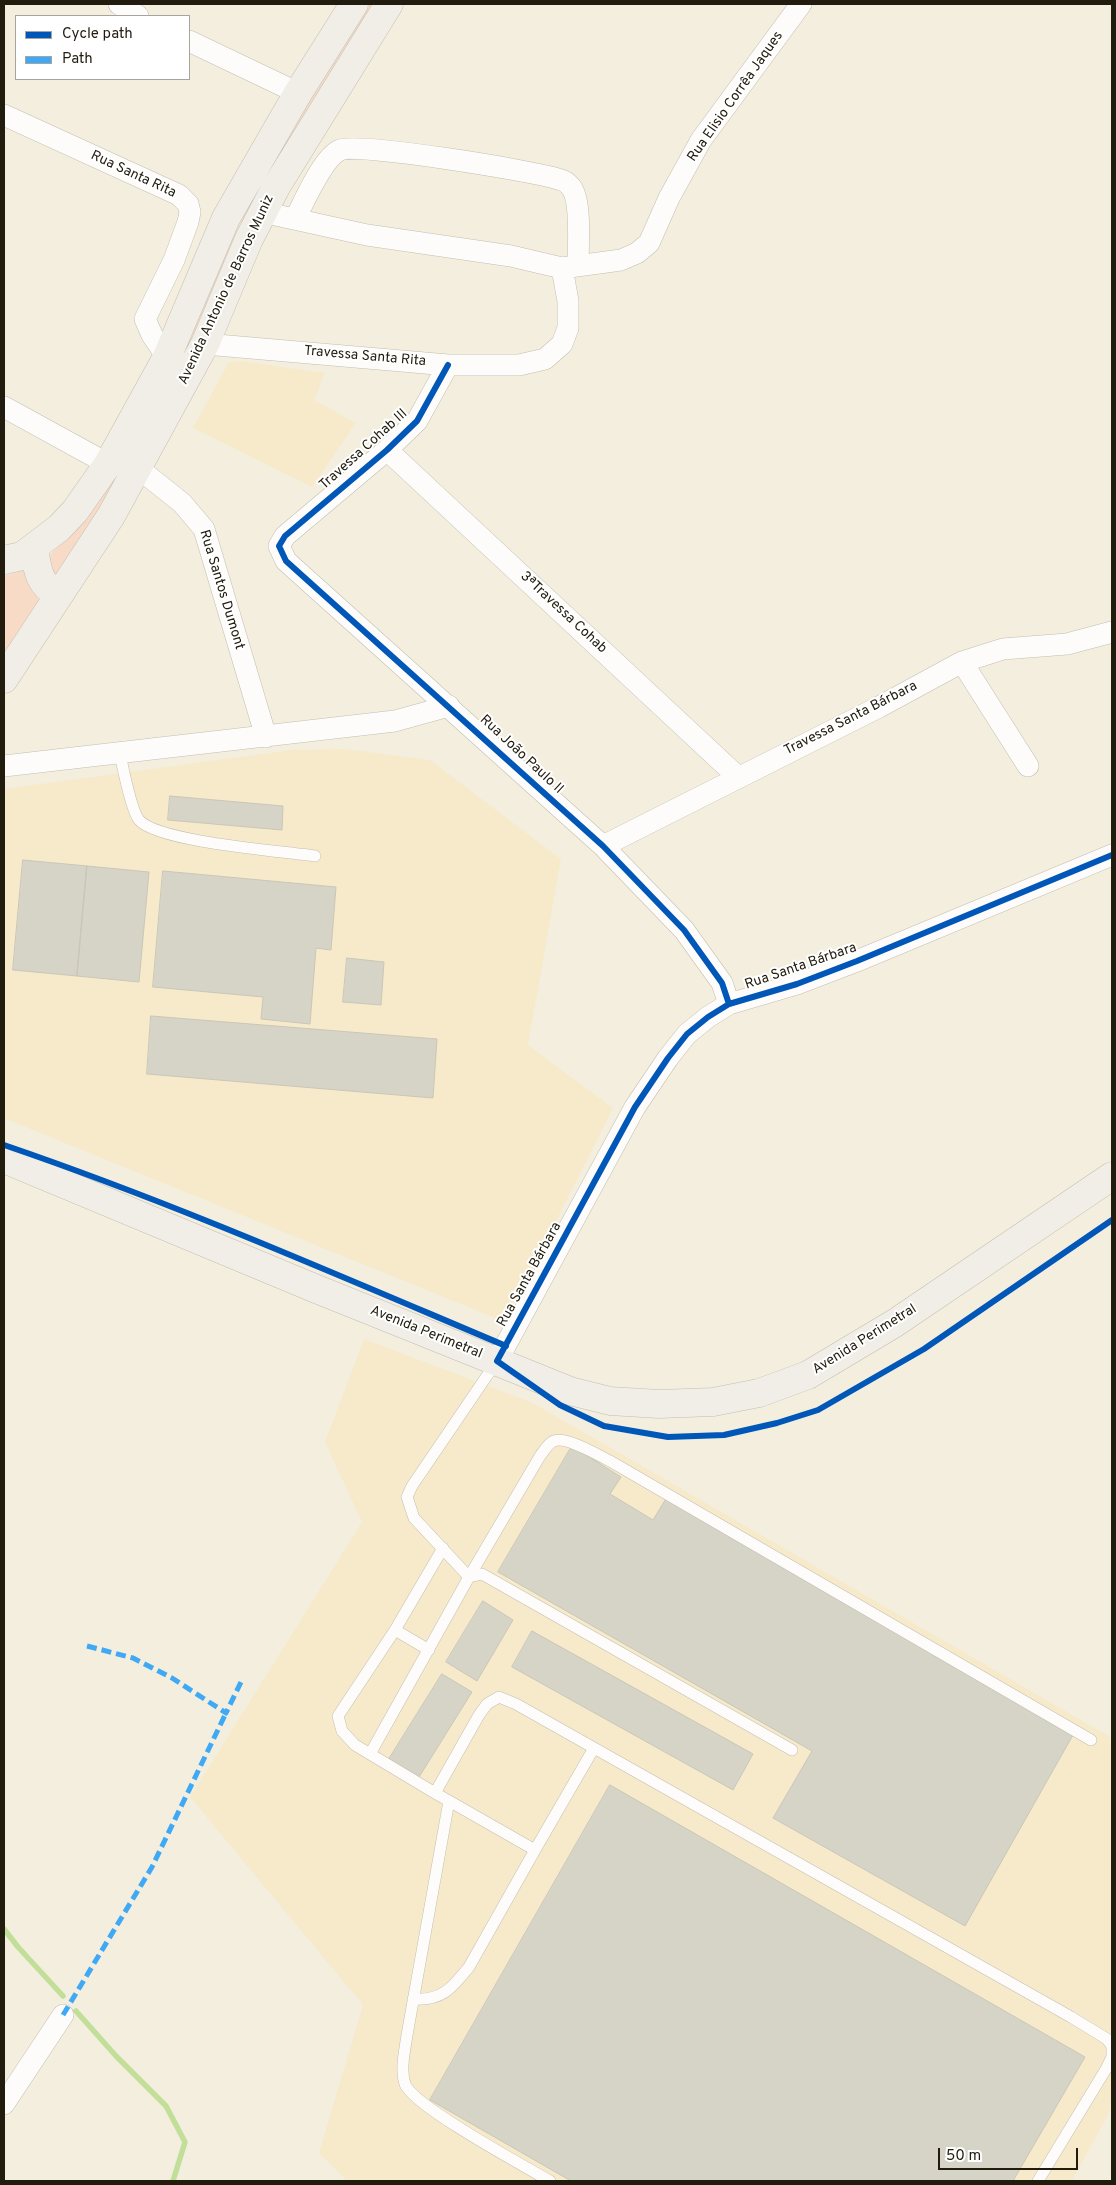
<!DOCTYPE html>
<meta charset="utf-8">
<style>
body{margin:0}
#map{position:relative;width:1116px;height:2185px;overflow:hidden;background:#f4eede;font-family:Overpass,sans-serif}
canvas{display:block}
.frame{position:absolute;inset:0;border:5px solid #211c0e;pointer-events:none}
.legend{position:absolute;left:15px;top:15px;width:175px;height:65px;box-sizing:border-box;background:#fff;border:1px solid #a6a49f;margin:0;padding:6px 9px;list-style:none;font-size:15px;color:#211c0e}
.legend li{display:flex;align-items:center;gap:10px;height:25px}
.legend b{width:25px;border:1px solid #a6a49f}
.scale{position:absolute;left:938px;top:2148px;width:140px;height:22px;box-sizing:border-box;border:2px solid #211c0e;border-top:0;padding-left:6px;font-size:15px;line-height:18px;white-space:nowrap;color:#211c0e;-webkit-text-stroke:4px #fff;paint-order:stroke}
</style>
<div id="map">
<canvas width="1116" height="2185"></canvas>
<div class="frame"></div>
<ul class="legend">
<li><b style="height:6px;background:#0057b8"></b>Cycle path</li>
<li><b style="height:6px;background:#3fa9f5"></b>Path</li>
</ul>
<div class="scale">50 m</div>
</div>
<script>
const c = document.querySelector('canvas').getContext('2d');
c.lineJoin = 'round';
function fill(path, color) {
  c.fillStyle = color;
  c.fill(path, 'evenodd');
}
function stroke(path, color, width, dash) {
  c.strokeStyle = color;
  c.lineWidth = width;
  c.lineCap = dash ? 'butt' : 'round';
  c.setLineDash(dash || []);
  c.stroke(path);
}
function label(font, color, halo, rows, align = 'center') {
  c.font = font + ' Overpass,sans-serif';
  c.lineWidth = 4;
  c.setLineDash([]);
  c.textBaseline = 'middle';
  c.strokeStyle = halo;
  c.fillStyle = color;
  for (const [text, x, y, turn = 0] of rows) {
    c.save();
    c.translate(x, y);
    c.rotate((+turn || 0) * Math.PI / 180);
    c.textAlign = isNaN(turn) ? turn : align;
    if (halo) c.strokeText(text, 0, 0);
    c.fillText(text, 0, 0);
    c.restore();
  }
}
fill(new Path2D(`
 M240,361l85,12 -11,27 42,23 -44,64 -119,-59 36,-66z
 M346,749l84,11 131,99 -33,186 85,63 -108,214 -499,-203 -2,-4v-326l288,-39z
 M364,1339l169,64 579,335v369l-40,74h-725l-28,-28 44,-148 -173,-208 172,-275 -37,-80z`), '#f6eacb');
fill(new Path2D(`
 M367,4h14l-200,371 -126,209 -10,-24 26,-27 102,-162 82,-180z
 M33,567l13,35 -42,64v-90z`), '#f8dbc7');
stroke(new Path2D(`
 M4,1929l14,18 45,49
 M76,2011l40,45 50,50 19,36 -12,39`), '#c2df9a', 5.5);
const building = new Path2D(`
 M170,796l113,10 -1,24 -114,-10z
 M23,860l64,6 -10,110 -64,-6z
 M87,866l62,6 -10,110 -62,-6z
 M163,871l173,16 -5,63 -15,-2 -6,76 -49,-5 2,-22 -110,-10z
 M347,958l37,4 -3,43 -38,-3z
 M151,1016l286,23 -4,59 -286,-24z
 M572,1446l49,31 -11,17 43,26 14,-23 406,238 -108,191 -192,-108 39,-67 -314,-179z
 M483,1601l30,19 -36,61 -31,-19z
 M532,1631l221,123 -20,36 -221,-123z
 M442,1674l30,18 -53,85 -30,-18z
 M610,1785l475,272 -72,124h-442l-141,-81z`);
fill(building, '#d6d4c6');
stroke(building, '#cac7b9', 1);
const service = new Path2D(`
 M120,754c3,14 11,56 19,66 19,22 142,31 176,36
 M497,1361l-85,125 -5,11 7,21 55,59 13,-3 310,176
 M395,1630l34,20
 M370,1754l99,-177 71,-121c4,-5 8,-13 14,-15 12,-5 44,14 56,20l481,279
 M435,1793l-80,-48 -13,-14 -4,-15 57,-86 48,-82
 M449,1801l-42,234c-2,15 -7,34 -2,49 8,22 119,82 145,97
 M535,1850l59,-102
 M413,1999c29,2 39,-11 56,-32l66,-117 -100,-57 44,-78 8,-11 12,-7 17,7 555,313 36,22 5,7
 M1038,2181l68,-112 6,-12v-10`);
const minor = new Path2D(`
 M119,4l19,12
 M189,41l109,52
 M4,115l175,80 9,9 2,8 -2,10 -14,38 -29,59 7,16 15,22
 M262,212l105,23 144,21 51,12 59,-8 16,-7 12,-10 20,-45 32,-58 100,-136
 M295,219c9,-17 28,-62 45,-69 16,-8 194,21 218,29 5,1 10,4 13,8 11,14 7,60 7,79
 M205,344l243,21h71l26,-6 17,-15 6,-16v-27l-6,-33
 M448,365l-31,56 -30,29 -102,86 -6,10 7,15 317,285 81,84 38,53 7,21
 M4,407l104,57
 M387,450l351,327
 M138,468l44,35 22,26 62,208
 M962,662l66,104
 M4,766l391,-45 54,-15
 M603,846l276,-139 83,-45 41,-13 64,-5 45,-12
 M497,1361l138,-254 33,-49 19,-24 21,-17 21,-13 68,-20 60,-23 255,-106
 M4,2104l59,-89`);
const secondary = new Path2D(`
 M34,547c3,21 4,38 25,48
 M4,560l18,-4 37,-28 16,-17 33,-47 59,-107 59,-139 72,-125 56,-89
 M4,679l107,-163 94,-172 44,-105 27,-52 113,-183
 M4,1159l310,129 256,103 40,10 49,3 54,-2 46,-9 49,-18 87,-52 217,-147`);
stroke(service, '#c2beb0', 12);
stroke(minor, '#c2beb0', 22);
stroke(secondary, '#c2beb0', 29);
stroke(service, '#fdfcfa', 11);
stroke(minor, '#fdfcfa', 21);
stroke(secondary, '#f1eee8', 28);
stroke(new Path2D(`
 M87,1646l46,12 39,20 54,35 16,-33
 M63,2015l89,-148 74,-154`), '#3fa9f5', 5, [10, 5]);
stroke(new Path2D(`
 M448,365l-31,56 -30,29 -102,86 -6,10 7,15 317,285 81,84 38,53 7,21
 M1112,855l-255,106 -60,23 -68,20 -21,13 -21,17 -19,24 -33,49 -138,254 63,44 44,21 64,11 56,-2 53,-12 41,-13 106,-61 188,-129
 M4,1145c170,58 336,131 502,201`), '#0057b8', 6);
label('14px', '#211c0e', '#fff', [
 ["Rua Elisio Corrêa Jaques",736,97,-55],
 ["Rua Santa Rita",133,175,25],
 ["Avenida Antonio de Barros Muniz",227,290,-65],
 ["Travessa Santa Rita",365,357,5],
 ["Travessa Cohab III",364,450,-42],
 ["Rua Santos Dumont",221,590,73],
 ["3ªTravessa Cohab",563,613,43],
 ["Travessa Santa Bárbara",851,719,-27],
 ["Rua João Paulo II",521,755,43],
 ["Rua Santa Bárbara",801,967,-19],
 ["Rua Santa Bárbara",530,1275,-61],
 ["Avenida Perimetral",426,1333,22],
 ["Avenida Perimetral",865,1340,-32]
]);
</script>
